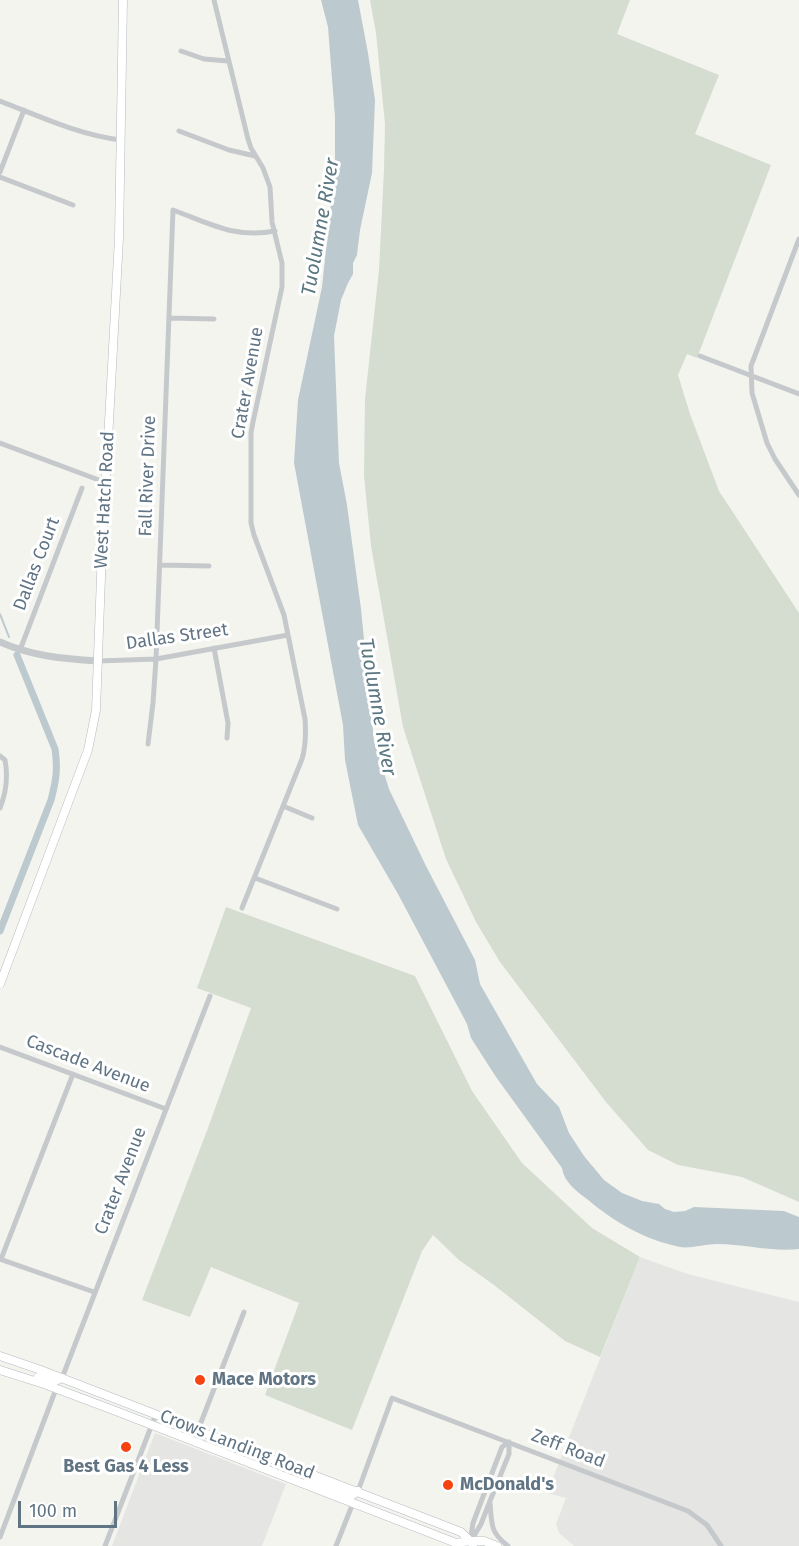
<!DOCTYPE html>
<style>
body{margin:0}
#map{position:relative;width:799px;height:1546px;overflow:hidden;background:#f4f4ef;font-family:"Fira Sans",sans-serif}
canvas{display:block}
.scale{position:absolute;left:18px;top:1501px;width:99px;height:27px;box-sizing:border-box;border:3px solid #607484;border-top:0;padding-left:8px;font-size:18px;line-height:21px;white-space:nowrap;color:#607484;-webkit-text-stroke:4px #fff;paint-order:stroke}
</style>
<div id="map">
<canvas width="799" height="1546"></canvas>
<div class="scale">100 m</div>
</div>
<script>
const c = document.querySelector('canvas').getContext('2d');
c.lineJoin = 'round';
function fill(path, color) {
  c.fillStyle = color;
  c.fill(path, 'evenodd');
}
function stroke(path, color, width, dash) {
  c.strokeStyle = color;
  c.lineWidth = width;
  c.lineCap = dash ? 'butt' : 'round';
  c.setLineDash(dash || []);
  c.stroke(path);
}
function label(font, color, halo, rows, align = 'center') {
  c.font = font + ' "Fira Sans",sans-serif';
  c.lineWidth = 6;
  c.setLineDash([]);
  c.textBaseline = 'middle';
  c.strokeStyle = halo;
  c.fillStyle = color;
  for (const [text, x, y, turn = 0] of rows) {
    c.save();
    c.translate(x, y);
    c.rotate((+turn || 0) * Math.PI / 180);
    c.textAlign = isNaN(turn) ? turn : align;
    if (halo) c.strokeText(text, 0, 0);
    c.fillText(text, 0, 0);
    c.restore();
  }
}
fill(new Path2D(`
 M640,1257l48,17 111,28v244h-225l-15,-13 -3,-9 10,-26 -19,-5z
 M155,1433l131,51 -24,62h-150z`), '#e5e6e3');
fill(new Path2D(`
 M370,0h260l-13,34 102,41 -24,59 76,31 -74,193 -10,-4 -9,21 12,39 29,77 80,122v589l-57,-25 -64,-12 -30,-15 -42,-48 -106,-140 -24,-40 -30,-63 -43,-132 -32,-181 -7,-70 1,-77 14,-129 5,-101 1,-45 -9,-91z
 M226,907l189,69 57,115 50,72 70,65 48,29 -40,100 -35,-16 -71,-56 -35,-25 -26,-25 -11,16 -70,179 -87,-35 34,-92 -88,-36 -21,50 -48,-17 66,-172 43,-120 -54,-20z`), '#d5dcd0');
fill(new Path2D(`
 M321,0h37l10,53 7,47 -3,73 -12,57 -3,25 -4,8v11l-5,9 -7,17 -7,36 5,127 8,42 14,104 13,132 15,48 37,77 49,94 5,24 57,100 22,23 10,26 15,23 20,24 18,13 20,8 17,3 6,5 9,3 11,-1 9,-4 90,4 15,6v32c-28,3 -55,-5 -82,-5 -11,0 -28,5 -37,3 -35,-7 -66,-25 -93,-48 -11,-8 -23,-17 -25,-31l-66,-91 -25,-39 -4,-14 -69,-130 -40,-69 -13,-65 -2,-35 -49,-262 4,-63 24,-113 13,-122v-48l-7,-90z`), '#bcc9ce');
stroke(new Path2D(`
 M0,614l9,23`), '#bcc9ce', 2);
stroke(new Path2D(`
 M0,931l51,-131c5,-19 7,-31 4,-51l-38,-94`), '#bcc9ce', 7);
const secondary = new Path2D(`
 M0,984l88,-234 8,-40 6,-160 17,-312 4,-238
 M0,1356l38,13 423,163 9,9h14l13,5
 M0,1370l44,14 77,29 335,130 14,-2 3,3
 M38,1377l17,4 7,-3
 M308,1481l45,14 5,-4`);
stroke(secondary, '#b5bbbf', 9);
stroke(new Path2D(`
 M214,0l34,139 3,9 12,20 7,19 2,35 10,41v24l-29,135 -2,11v90l3,12 30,80 21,104c1,14 1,27 -3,40l-60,149
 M181,51l23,8 24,2
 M0,101c39,15 79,34 121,39
 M179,131l50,19 26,6
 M0,172l24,-62
 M0,177l73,28
 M799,239l-48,127 1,27 15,50 8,16 24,36
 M169,318l45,1
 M700,356l99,38
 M0,443l107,40
 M160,565l49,1
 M214,648l14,75 -1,15
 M20,650l62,-162
 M98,661l58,-2 132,-24
 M148,744l5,-41 3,-44 17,-449c36,13 62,29 102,21
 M0,756l5,4c3,16 1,33 -5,48
 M283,806l29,12
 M255,878l82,31
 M0,1047l166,62
 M0,1259l94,33
 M1,1259l72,-185
 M62,1378l148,-382
 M198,1430l46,-118
 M358,1491l34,-93 296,113 19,14 14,21
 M490,1503c2,22 0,29 18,43
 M471,1536l2,-13 29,-76 7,-5
 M0,1537l56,-148
 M105,1546l51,-132
 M336,1546l17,-43
 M468,1546l13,-22 9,-23 19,-47v-12`), '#c6c9cc', 5);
stroke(new Path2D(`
 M0,642c31,14 64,17 98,19`), '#c6c9cc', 7);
stroke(secondary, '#fff', 8);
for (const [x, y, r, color] of [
 [200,1380,6,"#f5440f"],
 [126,1447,6,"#f5440f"],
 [448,1485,6,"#f5440f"]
]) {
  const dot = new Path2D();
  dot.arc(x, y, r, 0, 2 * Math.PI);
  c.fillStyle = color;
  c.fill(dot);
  stroke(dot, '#fff', 2);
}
label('18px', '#607484', '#fff', [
 ["Crater Avenue",248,383,-80],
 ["Fall River Drive",148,476,-88],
 ["West Hatch Road",105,500,-87],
 ["Dallas Court",37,564,-69],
 ["Dallas Street",177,637,-8],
 ["Cascade Avenue",88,1064,21],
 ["Crater Avenue",121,1181,-69],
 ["Crows Landing Road",237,1445,21],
 ["Zeff Road",568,1449,21]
]);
label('bold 18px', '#607484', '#fff', [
 ["Mace Motors",212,1380],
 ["Best Gas 4 Less",126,1467,"center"],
 ["McDonald's",460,1485]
], 'left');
label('italic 20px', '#5b7782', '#fff', [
 ["Tuolumne River",321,227,-80],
 ["Tuolumne River",377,707,80]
]);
</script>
